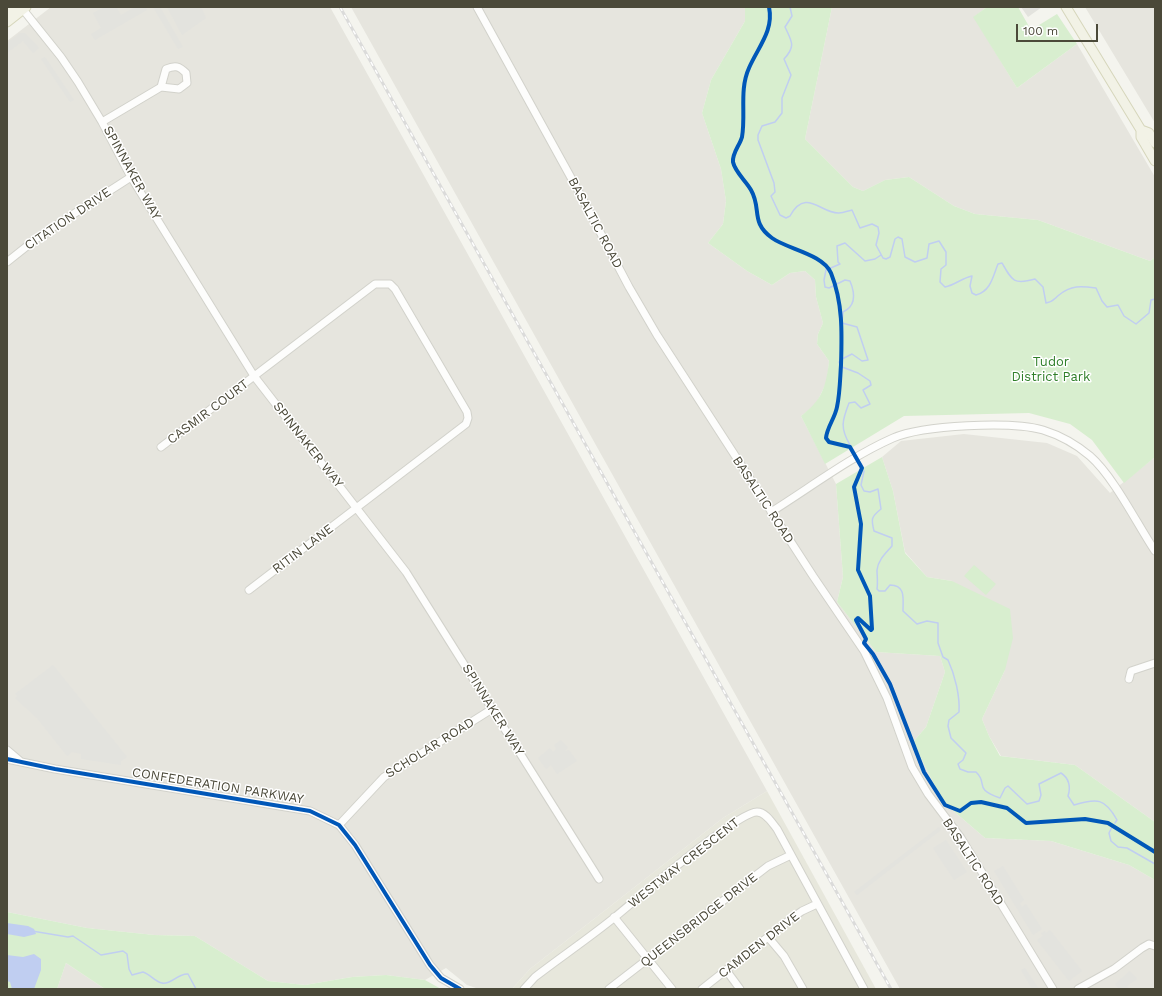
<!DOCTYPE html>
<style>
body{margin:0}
#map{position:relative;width:1162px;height:996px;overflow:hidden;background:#f4f4ee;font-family:"Work Sans",sans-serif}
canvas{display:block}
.frame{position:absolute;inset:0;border:8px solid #4b4939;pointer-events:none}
.scale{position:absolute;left:1016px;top:24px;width:82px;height:18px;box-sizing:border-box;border:2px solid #4b4939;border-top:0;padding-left:5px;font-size:12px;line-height:14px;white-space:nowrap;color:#4b4939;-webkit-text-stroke:3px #fff;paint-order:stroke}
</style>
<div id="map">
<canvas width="1162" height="996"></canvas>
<div class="frame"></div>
<div class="scale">100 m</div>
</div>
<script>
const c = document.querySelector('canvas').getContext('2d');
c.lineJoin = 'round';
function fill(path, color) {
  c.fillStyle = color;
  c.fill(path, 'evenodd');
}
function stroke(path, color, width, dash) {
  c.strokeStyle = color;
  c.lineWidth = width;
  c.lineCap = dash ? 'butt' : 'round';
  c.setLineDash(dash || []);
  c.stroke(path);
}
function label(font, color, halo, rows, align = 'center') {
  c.font = font + ' "Work Sans",sans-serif';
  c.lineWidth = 3;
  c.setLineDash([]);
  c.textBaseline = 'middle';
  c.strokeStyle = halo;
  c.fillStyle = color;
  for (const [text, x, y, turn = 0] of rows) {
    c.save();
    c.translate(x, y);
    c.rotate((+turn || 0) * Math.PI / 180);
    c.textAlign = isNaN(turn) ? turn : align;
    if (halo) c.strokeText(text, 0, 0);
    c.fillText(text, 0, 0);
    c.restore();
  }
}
fill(new Path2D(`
 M767,791l109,198h-364l18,-20 193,-151z`), '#e7e7dc');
fill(new Path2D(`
 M51,7h279l437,784 -44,27 -193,151 -18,20h-33l-12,-4 -21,-17 -21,12 -39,-5 -34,2 -47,8 -37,-4 -73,-45 -41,-1 -67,-7 -80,-16v-871z
 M351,7h394v14l-34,59 -9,33 19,56 5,32 -3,23 -15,19 39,28 25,14 18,-12 15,-2 10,9 1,17 7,26 -5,11 -1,10 12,17 -2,20 -12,25 -14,10 35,68 7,93 -6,25 39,50 64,4 5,16 -19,55 -13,15 30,60 42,36 66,3 78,24 26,15v109h-255z
 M832,7h155l-13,10 43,71 60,-44 78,133v80l-5,4 -112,-41 -63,-6 -21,-8 -45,-29 -24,3 -22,11 -10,-4 -48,-48z
 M1085,7h70v116z
 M964,434l83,9 30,13 33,37 45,-36v365l-80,-57 -74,-9 -12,-20 -7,-17 23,-49 -53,-89 -25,-4 -22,-25 -12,-61 -11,-34 19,-16z
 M66,963l39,26h-48z`), '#e6e5de');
fill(new Path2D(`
 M745,7h87l-27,132 48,48 10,4 22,-11 24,-3 45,29 21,8 63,6 112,41 5,-4v200l-31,26 -32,-43 -22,-16 -41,-11 -125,3 -79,48 -24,-48c21,-16 25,-29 28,-55l-12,-17 1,-10 5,-11 -7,-26 -1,-17 -10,-9 -15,2 -18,12 -25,-14 -39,-28 15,-19 3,-23 -5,-32 -19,-56 9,-33 34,-59z
 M987,7h31l13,23 26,-16 20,30 -60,44 -44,-71z
 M882,457l11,34 12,62 22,24 25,4 58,28 3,29 -8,32 -23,49 7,17 11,20 75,9 80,57v58l-26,-15 -78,-24 -66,-3 -42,-36 -30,-60 13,-15 19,-55 -5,-16 -64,-4 -39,-50 6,-25 -7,-93z
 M974,565l22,19 -10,11 -22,-19z
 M7,912l80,16 67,7 41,1 73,45 37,4 47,-8 34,-2 39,5 16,9h-336l-39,-26 -9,26h-50z`), '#d8eecf');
fill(new Path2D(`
 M104,7h12l5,8 14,-8h10l2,3 -52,30 -4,-6 10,-6 -8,-15z
 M153,7h7l23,40 -5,2z
 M167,7h34l5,11 -24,17z
 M1021,7h21l-14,10z
 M20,33h5l14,15 -6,5 -10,-12 -16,12v-10z
 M45,57l29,43 -4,2 -29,-43z
 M53,665l74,92 -6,4v4l-40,-6v-5l-9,-2 -5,4 -30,-38 -22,-20 2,-2 -2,-2z
 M561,740l7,8 -3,3 4,-1 8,11 -20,13 -6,-9 -5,4 -8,-11 12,-10 3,4 3,-3 -2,-4z
 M939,827l2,3 -84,65 -3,-3z
 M946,840l21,32 -13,8 -21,-32z
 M1003,866l21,34 -4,3 2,4 4,-3 16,25 -9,6 -39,-64z
 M1050,930l32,41 -13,10 -32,-41 6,-4 -2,-3 4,-2 1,2z
 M1025,968l14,21h-7l-11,-19z
 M1130,971l7,8 -10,7 2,3h-10l-4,-5z`), '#e3e3de');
fill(new Path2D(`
 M7,923l21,3 6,3 2,5 -12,3 -17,-3z
 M34,954l7,5v11l-7,19h-22l-2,-7 -3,-1v-26l16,2z`), '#c0cef1');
stroke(new Path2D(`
 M790,7l2,9 -7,11c7,15 11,19 -1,32l7,16 -9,23v15l-7,9 -13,4 -4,9v5l16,43 1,9 -4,4 9,19 6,3 4,-2c16,-29 31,-2 49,-3 4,0 9,-2 13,-3l8,18 12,-4 6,3 1,6 -3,12 7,13 3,1 4,-2 5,-18 3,-2 4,2 3,18 10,5 12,-4 2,-14 10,-3 7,11v13l-5,4 -1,13 5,5c10,-2 17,-9 27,-11l-2,10 2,7 4,2c15,-4 17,-19 22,-31l4,-1c10,18 12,22 33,16l8,8 3,16c7,-1 8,-4 13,-8 12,-10 22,-9 37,-7l6,13 5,6 11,-2 6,11 12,8 13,-11 2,-13 4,-1
 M850,445c-10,-17 -8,-24 -1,-42l6,-1 6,6 9,-4 -7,-14 8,-5 -1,-4 -12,-8 -16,-6 -3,-5 3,-3 10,-5 10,7 6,-1 -11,-33 -15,-4 1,-11c13,-6 12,-19 7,-31l-5,-1 -16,8 -4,-1 -1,-7 2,-10 14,-6 -2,-2 -1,-16 8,-3 20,18 10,-2 6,-4
 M864,471l-3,14 3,6 6,1 8,-3 3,20c-10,8 -10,10 -7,22l18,7v8c-6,7 -14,14 -15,24 0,6 1,12 0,19l2,2h6l5,-6c16,0 13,14 13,26l14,13 10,-3 11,2v20l5,14 5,3c7,15 12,36 11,52l-10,8 -1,6 3,12 15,15 -3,7 -5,4 2,5 8,3h8c13,12 -4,16 24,26l5,-10 3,-2 19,18 12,-3 2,-6 -2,-11 22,-11c8,5 10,14 7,23l6,9c23,-7 31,-7 43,15l-2,3
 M1112,827l-3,6 2,8 7,6 9,1 28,16
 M32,931l36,6 5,-1 28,19 22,-4 4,3 2,15 3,6 11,-3c7,2 12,10 19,11 9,2 16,-10 26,-9l8,15`), '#c0cef1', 1.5);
const minor = new Path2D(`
 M21,7l40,50 17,25 24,40 29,55 123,199 152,196 193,307
 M477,7l103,187 49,93 28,48 156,241 51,75 23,47 25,69 16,27 33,44 92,151
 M102,122l59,-35 18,2 8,-6 -1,-10c-7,-7 -11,-8 -20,-4l-5,18
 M7,262l34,-27 90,-58
 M161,447l214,-163h15l5,5 72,123 1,6 -2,6 -217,166
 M771,512c40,-25 79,-55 122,-74 30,-13 118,-17 150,-8 16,5 34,15 47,26 24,21 47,68 65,95
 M1129,679l2,-8 24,-8
 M7,750l13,11
 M7,759l48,10 255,42 29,14 16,20 75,120 11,13 19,11
 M339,825l45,-48 108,-68
 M614,917l58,72
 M768,937l16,19 19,33
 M726,970l14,19
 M524,989l11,-12c26,-20 54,-39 80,-60 22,-18 122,-105 142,-105 9,0 15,11 20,17l87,160
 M609,989l159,-123 23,-11
 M702,989l90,-71 10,-7 15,-7
 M1078,989l36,-20 28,-21 7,-4 6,2`);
const major = new Path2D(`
 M1066,7l75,123v7l14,24
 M7,12l6,-5
 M7,22l19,-15
 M1141,130l8,3 6,10`);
stroke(minor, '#d2d2cb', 9);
stroke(major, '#d6d6bb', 11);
stroke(minor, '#fdfdfc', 7);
stroke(major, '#f2f2e6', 9);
const rail = new Path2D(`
 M340,7l551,982`);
stroke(rail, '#dbdbda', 3);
stroke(rail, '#fff', 1.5, [4.5]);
stroke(new Path2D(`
 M769,7c5,24 -11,40 -20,61 -10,22 -3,46 -7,69 -2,8 -10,16 -9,25 2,10 13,19 18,28 11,19 -1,32 21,48 15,11 51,16 59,35 12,30 11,60 10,92 -1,14 -1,28 -4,42 -2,11 -10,20 -11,31l3,4 21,5 12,21 -8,19 7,37 -3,46 12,26 2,33 -1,1 -13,-12 -2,2 10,19 -2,4 9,11 17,30 34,88 21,33 15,6 11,-8 10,-1 26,6 19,15 59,-4 23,4 47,29
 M7,759l48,10 255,42 29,14 16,20 75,120 11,13 19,11`), '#0057b8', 4);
label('13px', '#4b4939', '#fff', [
 ["SPINNAKER WAY",132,173,61],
 ["CITATION DRIVE",68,219,-34],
 ["BASALTIC ROAD",595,223,62],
 ["CASMIR COURT",208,412,-37],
 ["SPINNAKER WAY",308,445,52],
 ["BASALTIC ROAD",763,500,57],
 ["RITIN LANE",303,549,-37],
 ["SPINNAKER WAY",493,710,58],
 ["SCHOLAR ROAD",430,748,-32],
 ["CONFEDERATION PARKWAY",218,786,9],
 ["BASALTIC ROAD",973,862,57],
 ["WESTWAY CRESCENT",684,863,-38],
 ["QUEENSBRIDGE DRIVE",699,920,-38],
 ["CAMDEN DRIVE",759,945,-38]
]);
label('13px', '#307f2a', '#fff', [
 ["Tudor",1051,362],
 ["District Park",1051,377]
]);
</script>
